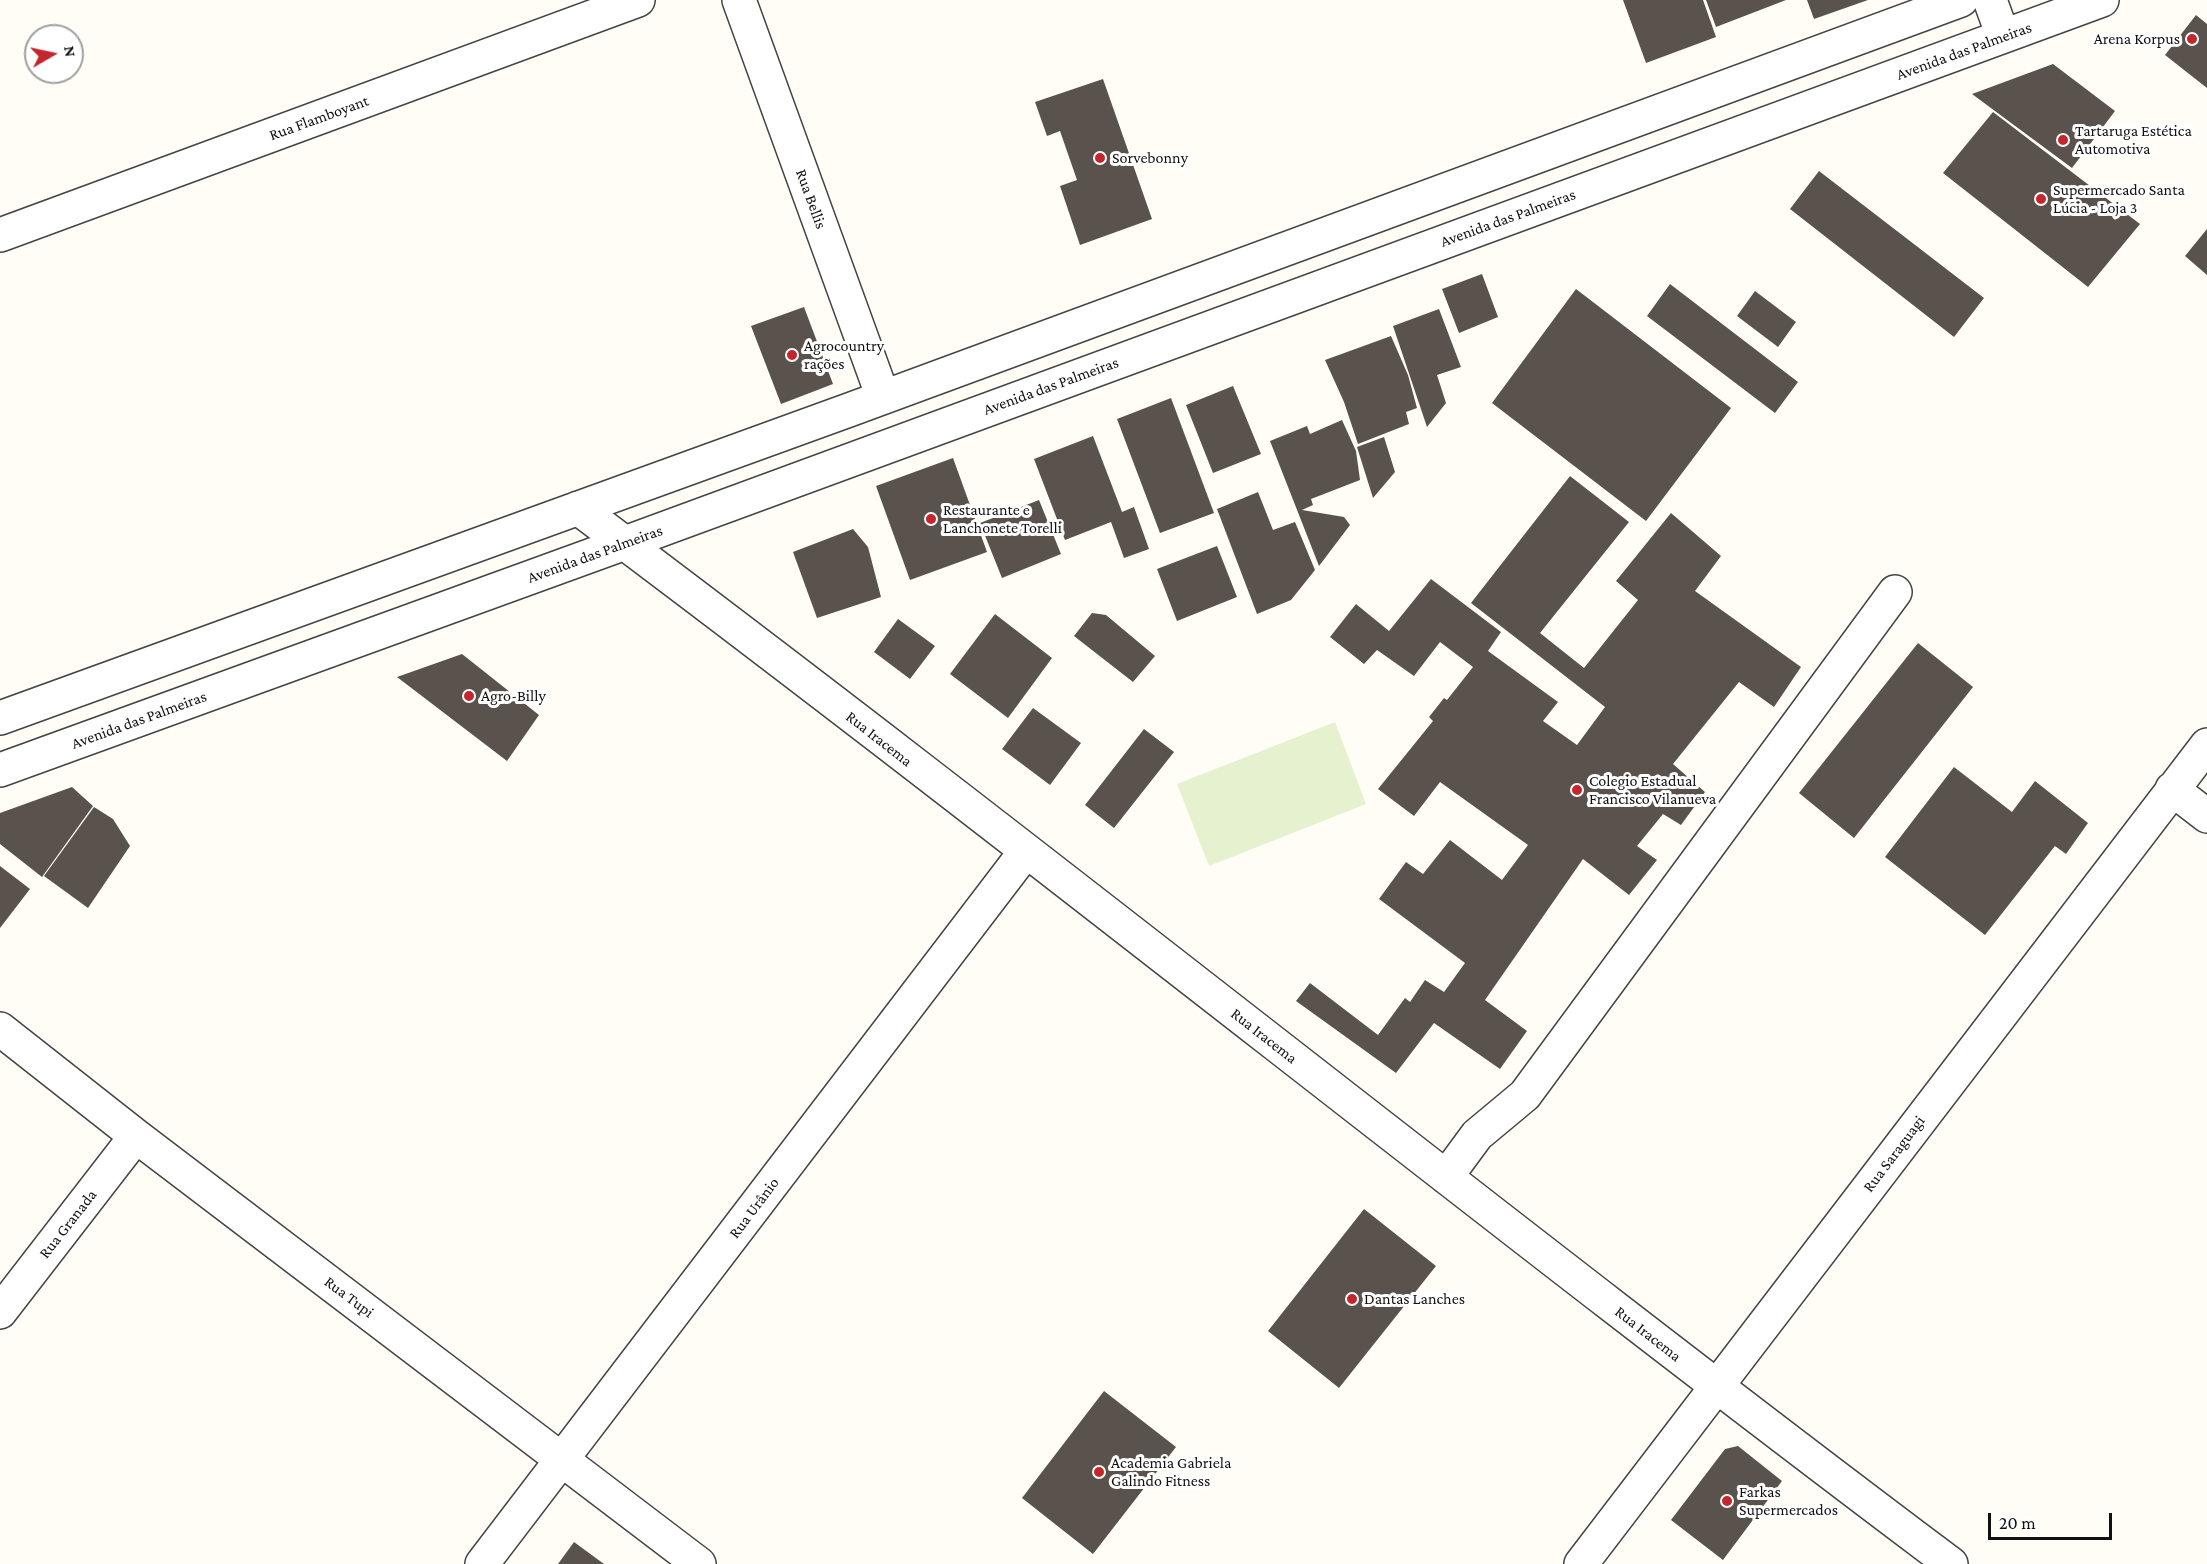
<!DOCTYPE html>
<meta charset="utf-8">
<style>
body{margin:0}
#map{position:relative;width:2207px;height:1564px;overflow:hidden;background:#fffdf5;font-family:"Crimson Pro",serif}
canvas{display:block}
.north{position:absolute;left:24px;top:24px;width:60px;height:60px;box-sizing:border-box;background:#fff;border:2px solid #a0a0a0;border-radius:50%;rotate:81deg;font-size:16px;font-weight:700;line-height:24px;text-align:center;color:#111}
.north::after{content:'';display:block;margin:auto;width:21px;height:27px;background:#c4262e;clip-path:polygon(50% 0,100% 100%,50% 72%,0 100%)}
.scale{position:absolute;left:1988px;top:1513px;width:124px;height:27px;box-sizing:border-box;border:3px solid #111;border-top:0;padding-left:8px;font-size:18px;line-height:21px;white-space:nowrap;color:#111;-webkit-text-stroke:4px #fff;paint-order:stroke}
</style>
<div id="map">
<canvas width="2207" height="1564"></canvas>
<div class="north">N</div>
<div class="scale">20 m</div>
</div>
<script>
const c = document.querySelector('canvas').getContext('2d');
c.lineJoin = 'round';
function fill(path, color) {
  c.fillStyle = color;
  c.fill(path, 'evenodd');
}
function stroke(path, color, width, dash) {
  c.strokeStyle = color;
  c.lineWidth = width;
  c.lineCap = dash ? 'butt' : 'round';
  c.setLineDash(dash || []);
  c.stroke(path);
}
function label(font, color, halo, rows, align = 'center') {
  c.font = font + ' "Crimson Pro",serif';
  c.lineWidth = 6;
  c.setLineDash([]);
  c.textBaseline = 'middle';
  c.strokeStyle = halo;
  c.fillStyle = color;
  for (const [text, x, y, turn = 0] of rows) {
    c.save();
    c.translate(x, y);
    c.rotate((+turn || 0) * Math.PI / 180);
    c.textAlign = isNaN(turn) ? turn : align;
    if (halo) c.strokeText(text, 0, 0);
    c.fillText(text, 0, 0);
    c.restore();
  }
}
fill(new Path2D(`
 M1335,722l31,82 -157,62 -32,-82z`), '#e6f2cf');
fill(new Path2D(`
 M1623,0h80l13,37 -70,26z
 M1706,0h80l-70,27z
 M1807,0h61l-54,19z
 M2196,15l11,9v64l-42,-33z
 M2053,64l62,47 -43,57 -100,-74z
 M1103,79l49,140 -72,26 -20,-59 17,-6 -17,-49 -13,5 -12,-34z
 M1993,112l147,112 -52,63 -145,-114z
 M1819,171l165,127 -30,39 -164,-128z
 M2207,229v46l-22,-19z
 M1482,274l16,43 -39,16 -17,-44z
 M1670,284l128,98 -23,31 -128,-97z
 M1576,289l155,119 -85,113 -154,-118z
 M1755,291l41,31 -18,25 -41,-31z
 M804,307l29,77 -52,20 -30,-78z
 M1439,309l22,58 -24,8 9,28 -19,24 -34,-101z
 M1391,336l17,39 9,33 -11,4 3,12 -51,20 -14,-42 -19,-42z
 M1233,386l28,68 -48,19 -27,-68z
 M1171,398l43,115 -54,20 -43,-114z
 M1342,420l14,31 4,29 -49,19 2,6 -11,5 42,7 6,8 -31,41 -49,-125 37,-15 3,8z
 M1093,436l29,76 12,-5 15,42 -25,9 -13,-36 -46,18 -31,-81z
 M1384,437l11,35 -22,26 -16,-51z
 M953,458l34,94 -77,28 -34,-94z
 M1570,476l59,46 -89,111 44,35 54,-68 -22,-19 55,-68 50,43 -26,35 106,76 -27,40 -35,-25 -66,82 32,28 -24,33 -18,-11 -26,32 20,14 -28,35 -46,-36 -98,141 42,31 -27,38 -66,-46 -38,50 -100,-72 14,-18 68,52 27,-37 5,4 15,-22 19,12 21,-29 -86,-64 27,-37 17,12 27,-34 52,40 26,-35 -88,-63 -26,34 -36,-27 55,-68 -4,-4 15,-19 3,2 26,-33 -33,-25 -26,34 -37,-26 -13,14 -34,-27 26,-33 33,27 42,-52 70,53 -13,19 70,51 -15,19 34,24 28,-38 -134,-104z
 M1258,492l15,38 22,-8 20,48 -24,30 -34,14 -40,-105z
 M1039,500l22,54 -59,24 -22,-55z
 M853,529l15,18 13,50 -64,21 -24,-66z
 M1217,546l20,51 -60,24 -20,-52z
 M1092,613l14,2 49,41 -22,26 -59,-46z
 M995,614l57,44 -44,60 -58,-44z
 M898,619l37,27 -25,33 -36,-27z
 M1918,643l55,44 -119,151 -55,-45z
 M462,654l77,61 -32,46 -110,-84z
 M1033,708l48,35 -31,42 -48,-36z
 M1144,729l30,23 -60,76 -29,-23z
 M1954,767l58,45 23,-31 53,42 -22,31 -11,-8 -70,89 -100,-78z
 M72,787l21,19 -51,71 -42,-33v-31z
 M94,807l19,12 17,27 -42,62 -44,-32z
 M0,866l30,23 -30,39z
 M1364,1209l72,57 -97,122 -71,-57z
 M1104,1391l72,56 -83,107 -71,-56z
 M1738,1446l44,35 -59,79 -52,-40 54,-71z
 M574,1542l30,22h-46z`), '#5a524d');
const minor = new Path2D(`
 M739,0l144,397
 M1990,0l13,36
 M0,235l638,-235
 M578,508c462,346 911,709 1373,1056
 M0,718l849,-308 1112,-410
 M0,770l625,-227 1477,-543
 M2172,789l35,27
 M0,1029l136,107 563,428
 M1446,1177l31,-42 48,-40 370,-503
 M0,1312l136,-176
 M482,1564l544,-713
 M1581,1564l626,-819`);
stroke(minor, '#444', 36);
stroke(minor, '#fff', 33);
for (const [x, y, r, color] of [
 [2192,39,6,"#c4262e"],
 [2063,140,6,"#c4262e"],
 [1100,158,6,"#c4262e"],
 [2041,199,6,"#c4262e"],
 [792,355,6,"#c4262e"],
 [931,519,6,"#c4262e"],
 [469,696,6,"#c4262e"],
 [1577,790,6,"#c4262e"],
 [1352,1299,6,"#c4262e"],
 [1099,1472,6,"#c4262e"],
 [1727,1501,6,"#c4262e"]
]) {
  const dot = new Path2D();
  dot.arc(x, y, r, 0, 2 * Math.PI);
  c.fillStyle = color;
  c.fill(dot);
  stroke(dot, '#fff', 2);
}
label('16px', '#111', '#fff', [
 ["Arena Korpus",2180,39,"right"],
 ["Tartaruga Estética",2075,131],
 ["Automotiva",2075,149],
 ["Sorvebonny",1112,158],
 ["Supermercado Santa",2053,190],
 ["Lúcia - Loja 3",2053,208],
 ["Agrocountry",804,346],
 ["rações",804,364],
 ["Restaurante e",943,510],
 ["Lanchonete Torelli",943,528],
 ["Agro-Billy",481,696],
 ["Colegio Estadual",1589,781],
 ["Francisco Vilanueva",1589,799],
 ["Dantas Lanches",1364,1299],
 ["Academia Gabriela",1111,1463],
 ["Galindo Fitness",1111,1481],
 ["Farkas",1739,1492],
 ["Supermercados",1739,1510]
], 'left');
label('16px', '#111', '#fff', [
 ["Avenida das Palmeiras",1964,51,-20],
 ["Rua Flamboyant",319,118,-20],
 ["Rua Bellis",811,199,70],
 ["Avenida das Palmeiras",1508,218,-20],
 ["Avenida das Palmeiras",1051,386,-20],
 ["Avenida das Palmeiras",595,554,-20],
 ["Avenida das Palmeiras",139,720,-20],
 ["Rua Iracema",879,739,38],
 ["Rua Iracema",1264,1036,38],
 ["Rua Saraguagi",1894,1154,-53],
 ["Rua Urânio",754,1208,-53],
 ["Rua Granada",68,1224,-52],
 ["Rua Tupi",349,1297,37],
 ["Rua Iracema",1648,1334,38]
]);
</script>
